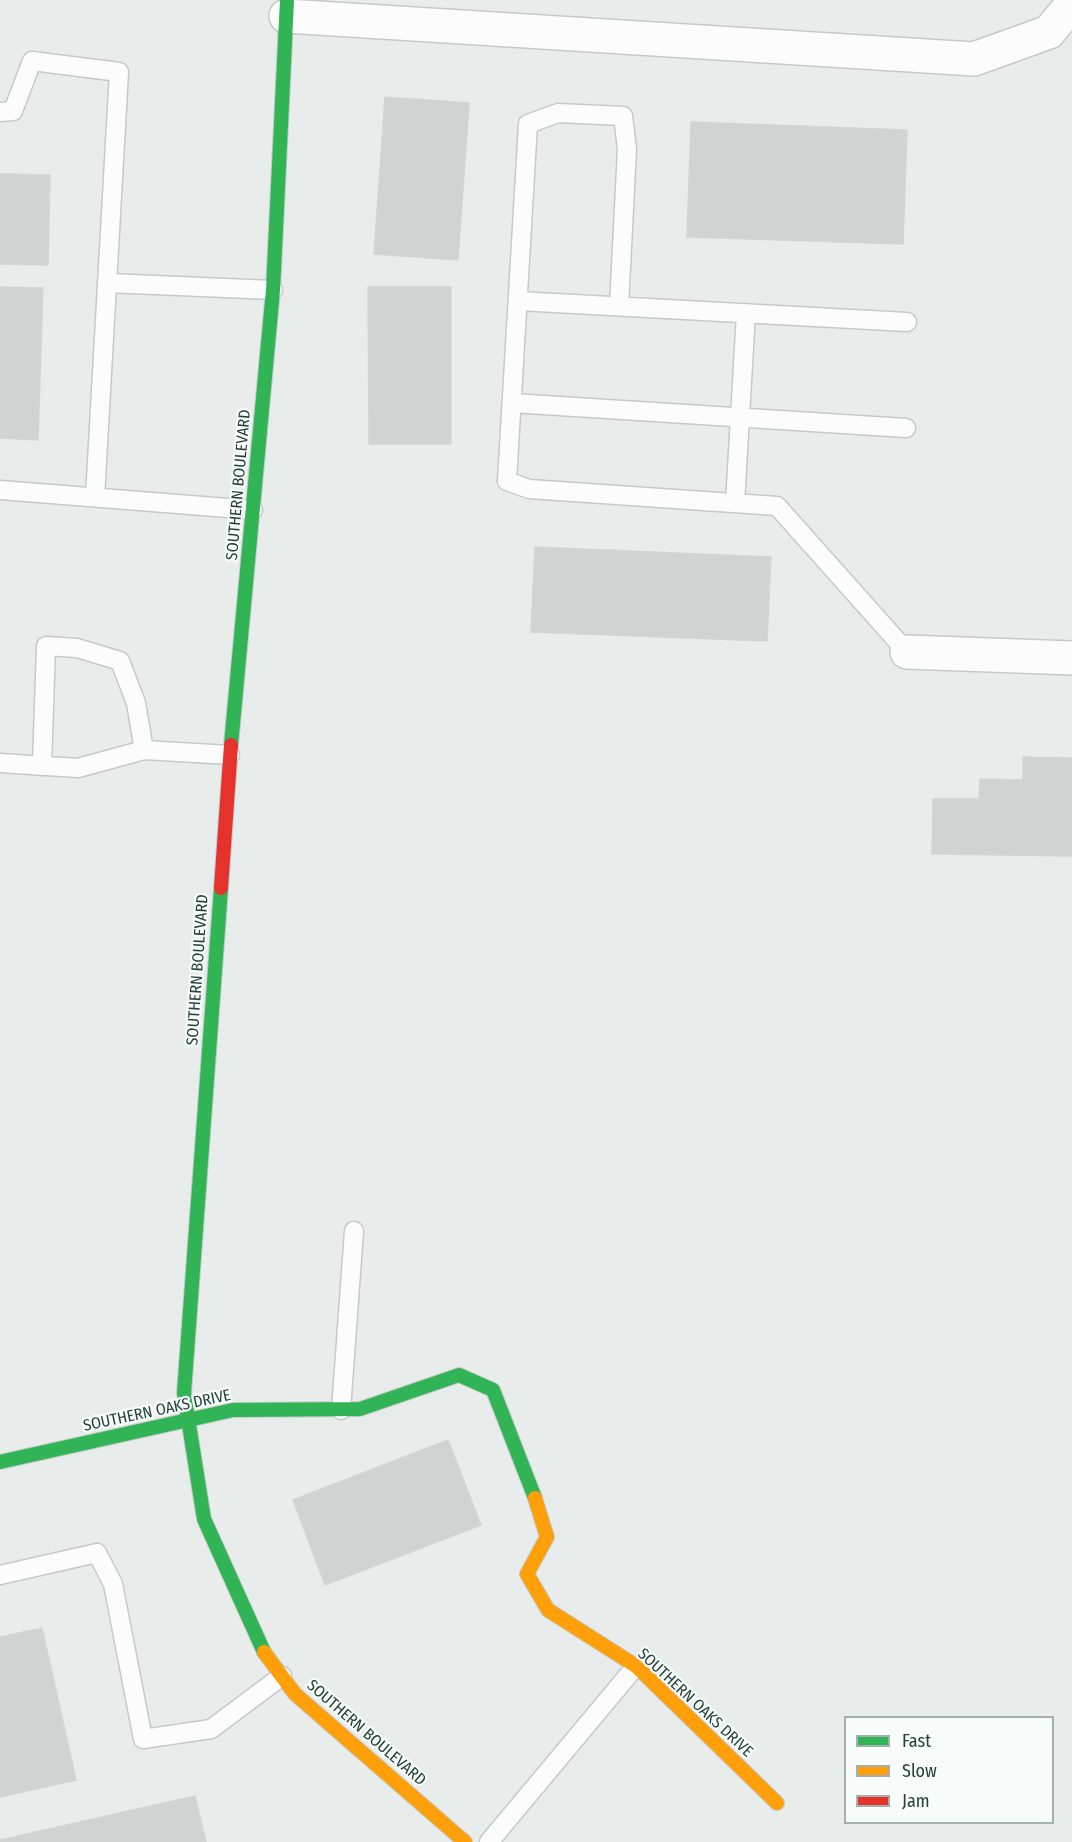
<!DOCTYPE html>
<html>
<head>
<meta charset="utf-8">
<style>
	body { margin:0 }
	#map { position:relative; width:1072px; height:1842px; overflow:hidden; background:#e8edeb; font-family:"Fira Sans Condensed",sans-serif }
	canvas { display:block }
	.legend { position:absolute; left:844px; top:1716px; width:210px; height:108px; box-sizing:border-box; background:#f7fbf9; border:2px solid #a3b1ad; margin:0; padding:8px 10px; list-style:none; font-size:18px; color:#24423a }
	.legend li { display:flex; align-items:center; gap:12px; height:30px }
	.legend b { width:30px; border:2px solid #a3b1ad }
</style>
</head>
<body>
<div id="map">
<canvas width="1072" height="1842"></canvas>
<ul class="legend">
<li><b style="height:8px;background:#30b455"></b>Fast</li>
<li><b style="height:8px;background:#ff9f0a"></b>Slow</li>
<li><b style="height:8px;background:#e5322d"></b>Jam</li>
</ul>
</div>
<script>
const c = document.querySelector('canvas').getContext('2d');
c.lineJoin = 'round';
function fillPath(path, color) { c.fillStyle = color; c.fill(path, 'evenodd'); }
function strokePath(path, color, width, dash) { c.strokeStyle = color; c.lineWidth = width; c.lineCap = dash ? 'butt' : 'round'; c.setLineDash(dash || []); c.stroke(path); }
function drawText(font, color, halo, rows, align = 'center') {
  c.font = font + ' "Fira Sans Condensed",sans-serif'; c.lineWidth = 4.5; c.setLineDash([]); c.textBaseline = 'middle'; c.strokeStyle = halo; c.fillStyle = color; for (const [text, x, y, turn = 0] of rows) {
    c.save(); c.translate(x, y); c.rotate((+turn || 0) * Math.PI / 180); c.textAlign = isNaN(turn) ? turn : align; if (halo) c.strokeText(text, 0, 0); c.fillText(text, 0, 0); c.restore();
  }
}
const building = new Path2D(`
	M385 97 469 103 458 260 374 254Z
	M691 122 907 130 903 244 687 237Z
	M0 174 50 175 48 265 0 264Z
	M0 287 43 288 38 440 0 438Z
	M368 287H451V444H369Z
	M535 547 771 557 767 641 531 632Z
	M1023 757 1072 758V856L932 854 933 799H979L980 779 1023 780Z
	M448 1440 481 1525 325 1585 293 1500Z
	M42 1628 76 1780 0 1797V1637Z
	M195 1796 206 1842H0V1840Z`);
fillPath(building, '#cfd4d2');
strokePath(building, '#d1d6d4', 1.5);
const lane = new Path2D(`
	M0 112 13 111 32 61 119 72 95 497
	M107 283 273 290
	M518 301 907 322
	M619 306 627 149 623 116 558 113 528 124 507 481 529 489 777 506 907 652
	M512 403 906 428
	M0 490 253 510
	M735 503 746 313
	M0 763 78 768 144 750 230 755
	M42 766 46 646 77 648 120 661 136 703 144 750
	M341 1410 354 1231
	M0 1575 97 1553 113 1584 143 1739 211 1729 282 1676
	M489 1842 636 1666`);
const street = new Path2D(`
	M286 16 974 59 1049 32 1072 4
	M907 652 1072 658`);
const fast = new Path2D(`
	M231 745 273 290 287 0
	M221 888 184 1393 204 1519 264 1652
	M0 1462 233 1410 360 1409 459 1375 493 1390 535 1498`);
const slow = new Path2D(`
	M535 1498 547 1537 527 1574 548 1610 636 1666 777 1803
	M264 1652 295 1694 465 1842`);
const jam = new Path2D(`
	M221 888 231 745`);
strokePath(lane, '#c5cac8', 21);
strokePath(street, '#c5cac8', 36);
strokePath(fast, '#c3cbc8', 16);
strokePath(slow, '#c3cbc8', 16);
strokePath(jam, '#c3cbc8', 16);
strokePath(lane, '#fcfcfc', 18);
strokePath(street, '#fcfcfc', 33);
strokePath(fast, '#30b455', 14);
strokePath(slow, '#ff9f0a', 14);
strokePath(jam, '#e5322d', 14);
drawText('16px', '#24423a', '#f7fbf9', [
	["SOUTHERN BOULEVARD",239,485,-85],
	["SOUTHERN BOULEVARD",198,970,-86],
	["SOUTHERN OAKS DRIVE",157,1411,-12],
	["SOUTHERN OAKS DRIVE",695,1703,43],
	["SOUTHERN BOULEVARD",366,1733,41]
]);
</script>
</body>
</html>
